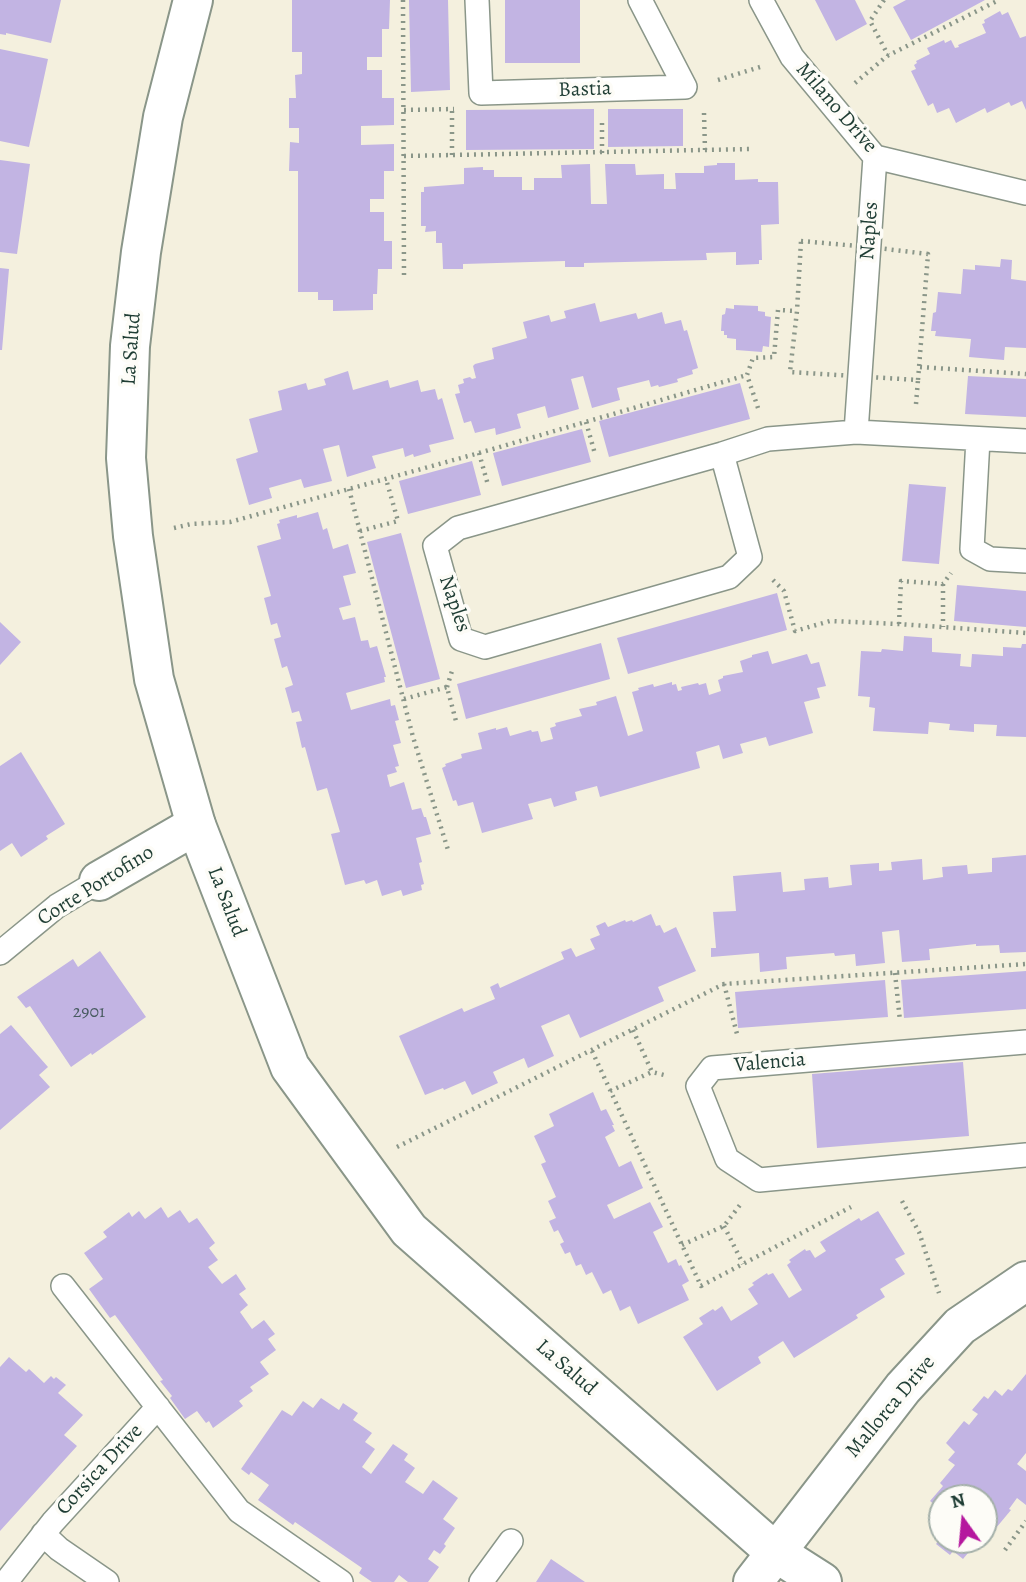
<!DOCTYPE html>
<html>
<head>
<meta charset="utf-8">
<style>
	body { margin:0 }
	#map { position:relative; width:1026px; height:1582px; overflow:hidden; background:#f4f0de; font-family:Alegreya,serif }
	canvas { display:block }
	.north { position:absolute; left:928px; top:1484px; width:70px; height:70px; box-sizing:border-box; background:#fdfcf7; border:2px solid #a4b0a9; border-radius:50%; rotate:345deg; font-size:19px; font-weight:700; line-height:28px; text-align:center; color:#1f3d34 }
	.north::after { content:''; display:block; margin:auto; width:24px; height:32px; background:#b5179e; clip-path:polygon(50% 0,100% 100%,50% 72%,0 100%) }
</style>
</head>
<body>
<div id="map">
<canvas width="1026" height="1582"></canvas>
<div class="north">N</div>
</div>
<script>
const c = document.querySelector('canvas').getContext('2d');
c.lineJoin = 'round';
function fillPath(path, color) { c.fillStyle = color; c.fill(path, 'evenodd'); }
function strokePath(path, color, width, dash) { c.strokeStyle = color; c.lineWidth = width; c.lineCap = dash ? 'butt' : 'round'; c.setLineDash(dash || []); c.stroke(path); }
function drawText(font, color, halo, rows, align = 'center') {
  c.font = font + ' Alegreya,serif'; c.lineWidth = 7; c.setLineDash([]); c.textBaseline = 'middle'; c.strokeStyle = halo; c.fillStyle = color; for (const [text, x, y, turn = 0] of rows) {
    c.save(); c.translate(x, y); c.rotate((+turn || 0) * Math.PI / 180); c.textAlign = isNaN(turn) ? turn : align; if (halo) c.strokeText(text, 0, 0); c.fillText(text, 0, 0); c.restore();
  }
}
fillPath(new Path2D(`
	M0 0H61L51 43 6 33V35L0 34Z
	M292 0H390L389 29H382V57H367V70H382V98H394V125L361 126V145L394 144V171H384V199H370V212H384V241H392V269H378L377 294H373V310L333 311V300H318V292H298V171H289L290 142 299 143V128H289V98H296L295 75 302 74V52H292Z
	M409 0H448L450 90 411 92Z
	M505 0H580V63H505Z
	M815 0H855L867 24 836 41Z
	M906 0H985L911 40 893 7Z
	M1000 11 1002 15 1008 12 1020 38 1026 36V110L1022 101 1011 106 1009 102 987 113 985 108 956 123 949 108 937 113 933 103 928 106 911 71 916 69 914 65 917 63 916 61 930 54 927 48 944 40 945 43 951 40 955 48 959 47 958 45 986 33 982 24 985 23 984 20Z
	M0 49 48 59 29 147 0 141Z
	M594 109V149L466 150V110Z
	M608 109H683V146L608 147Z
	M0 160 30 164 17 254 0 252Z
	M717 163H735V180L758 179V182H778L779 224 761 225 762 260H759V264L736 265V252L706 253 707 260 584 263V267H565V261L463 264V269H443L442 243H436V231L425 232 426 226H421V192H424V187L464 184V168L483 167V170H494V177H522V190H534V178H562L561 165 590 164 591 204H607L605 164H635L636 175 664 174V189H676L675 173H704V166L717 165Z
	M1001 259 1012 260 1011 279 1026 281V348L1005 347 1004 360 969 357 971 339 935 336 936 331H931L933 313 936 312 938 292 961 294 963 269 975 270V265L1000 267Z
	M0 268 9 269 2 350H0Z
	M595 303 600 322 636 313 638 319 662 312 665 324 681 320 684 331 687 330 698 368 692 370 693 374 677 379 678 382 659 387 658 385 651 387 649 380 617 388 620 400 592 408 583 376 571 379 579 409 548 418 545 406 517 414 521 428 496 435 495 428 475 433 471 421 464 423 455 394 460 393 458 385 464 383 463 379 470 377 472 379 476 378 473 366 475 364 494 359 492 348 527 338 523 322 549 315 551 322 566 318 564 311Z
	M734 305 758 306V311L765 312V316L771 317 769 347 763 346 762 352 736 350V339L727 338V335H724V331H721L722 315 725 314 726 308 734 309Z
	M348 371 353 390 388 380 390 388 418 380 421 392 435 389 438 400 442 398 454 439 429 445 431 452 414 457 413 454 405 457 403 448 372 456 376 468 347 477 339 445 323 449 332 481 304 488 301 479 269 488 272 498 249 505 236 459 258 452 249 419 282 410 278 391 306 383 308 390 326 385 324 379Z
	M968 376 1026 379V417L965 414Z
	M740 383 750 419 609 457 599 421Z
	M582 429 591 462 502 486 493 453Z
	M472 461 481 495 408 514 399 481Z
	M909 484 946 487 939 564 902 561Z
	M318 512 323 530 327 528 333 549 348 544 356 573 343 576 351 605 339 608 343 620 355 617 361 641 368 640 370 648 377 646 386 677H384L385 682 346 693 351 710 390 699 391 706 395 705 399 720 395 721 401 743 393 745 399 766 395 767 397 772 387 775 390 787 404 782 412 810 421 808 424 817H426L431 834 416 838 422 862 419 863 424 884 421 885 422 890 403 896 401 890 382 896 377 880 366 884 364 880 345 885 331 834 340 832 327 788 317 791 305 747 302 748 296 722 302 721 299 711 292 713 285 688 293 685 287 666 282 668 274 639 281 637 277 623 271 625 264 598 271 596 257 546 281 539 277 524 280 523 279 520 297 515V518Z
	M401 533 440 679 406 688 367 542Z
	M957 585 1026 591V627L954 621Z
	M777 593 787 630 628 674 617 638Z
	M0 622 21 642 0 665Z
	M904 636 932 638V652L961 654 960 666 971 667 972 654 1003 656V647L1021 648 1022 644H1026V737L996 736 997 725 974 724V732L949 730 950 724 929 722 928 734 873 731 875 708 869 707 870 697 858 696 861 651 881 652 882 649 903 651Z
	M601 643 610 679 466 719 457 684Z
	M768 651 772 664 807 654 811 664 819 662 826 686 817 688 820 698 804 702 813 733 769 746 766 737 740 744 743 753 723 759 719 745 696 752 700 768 600 797 597 786 575 792 577 800 554 807 551 798 528 804 533 819 482 833 473 802 458 806 456 800 453 801 442 768 446 766 445 764 462 758 461 754 482 749 478 733 496 728V730L507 727 510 736 531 730 532 732 538 731 541 742 553 739 550 728 556 726 555 723 582 716 579 709 597 705 596 702 616 696 628 736 643 731 632 692 639 690 638 688 653 684 654 687 672 682V685L676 684 678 691 682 690 681 687 698 683 699 685 706 683 709 695 721 691 718 680 723 678V676L743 672 740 661 752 657V655Z
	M21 752 65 824 46 836 48 839 21 857 12 843 0 851V766Z
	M1026 855V952L1000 953 999 945 976 946V944L929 949 930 960 902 962 899 930 882 932 885 963 856 966 855 954 835 956 834 953 786 957 787 969 760 972 759 953 711 957V948H716L713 912 736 911 733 876 781 872 783 892 805 890 804 879 828 877 829 888 852 885 850 865 879 863V871L892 870 891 862 922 859 923 880 943 877 942 867 967 865 968 874 992 872V858Z
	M651 914 656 926 660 925 664 933 676 927 696 971 658 987 664 1001 580 1038 569 1014 541 1026 554 1056 528 1068 524 1058 493 1072 498 1083 472 1095 465 1081 444 1090 443 1088 425 1095 399 1036 462 1008 464 1012 495 999 490 987 498 983 500 988 564 959 561 952 571 948 576 957 595 949 590 939 600 935 596 926 605 922 608 927 625 920 626 922 632 920 633 922Z
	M100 951 146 1017 92 1055 91 1053 71 1067 30 1006 26 1008 17 997 73 959 78 967Z
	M1026 971V1009L904 1018 901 980Z
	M885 980 888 1017 738 1028 735 992Z
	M11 1025 48 1067 39 1075 50 1087 0 1130V1034Z
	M963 1062 969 1136 817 1148 812 1074Z
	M593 1092 601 1111 606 1109 614 1125H612L615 1131 605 1137 619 1167 631 1161 643 1188 607 1205 614 1219 650 1202 663 1227 653 1232 668 1263 676 1259 679 1266 681 1265 689 1281 682 1285 689 1300 638 1324 630 1306 620 1311 611 1290 603 1294 592 1272 586 1275 581 1264 576 1266 570 1252 565 1254 560 1244 564 1242 558 1230 554 1232 549 1221 556 1218 548 1201 556 1197 541 1164 546 1162 534 1136 554 1126 549 1114Z
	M161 1207 168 1218 180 1210 189 1223 197 1218 215 1243 209 1248 218 1260 208 1267 222 1284 236 1274 246 1289 239 1294 248 1305 240 1312 252 1329 264 1320 275 1334 268 1339 276 1350 260 1362 269 1374 250 1387 253 1391 239 1401 243 1406 213 1428 209 1421 206 1423 197 1411 185 1419 170 1398 172 1396 160 1381 163 1380 115 1315 110 1318 89 1289 103 1279 84 1253 107 1237 103 1232 129 1212 132 1217 139 1211 145 1219Z
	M878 1211 905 1254 895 1259 905 1274 880 1289 885 1297 856 1315 858 1318 794 1358 783 1341 758 1357 761 1363 717 1391 683 1337 703 1324 699 1318 713 1309 715 1311 722 1306 731 1321 758 1304 748 1289 754 1285 752 1283 767 1273 768 1275 773 1273 789 1298 802 1290 787 1265 791 1262 789 1260 805 1249 806 1251 810 1250 815 1258 826 1251 820 1242 859 1218 861 1221Z
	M9 1357 26 1372 29 1369 44 1383 51 1376 54 1379 56 1377 66 1385 58 1393 83 1415 64 1435 77 1446 0 1531V1367Z
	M1026 1374V1453L1017 1464 1026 1471V1505L1017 1498 1009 1509 1011 1510 996 1528 992 1524 984 1534V1498H942V1540H979L963 1559 953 1551 950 1555 936 1544 939 1540 931 1533 940 1522 932 1515 939 1508 930 1501 943 1486 940 1483 955 1465 948 1460 955 1452 946 1443 964 1421 969 1425 978 1414 972 1410 984 1396 988 1399 995 1390 1002 1396 1008 1389 1012 1391Z
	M321 1398 339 1410 343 1403 358 1413 353 1420 372 1433 365 1442 375 1449 362 1467 371 1474 393 1444 408 1454 404 1460 415 1468 405 1482 423 1494 433 1480 458 1498 443 1519 455 1528 444 1544 446 1546 440 1554 434 1550 428 1559 439 1567 428 1582H408L399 1575 394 1582H372L359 1573 362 1568 295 1522 293 1525 258 1500 269 1485 251 1472 249 1475 241 1469 282 1410 292 1416 303 1401 313 1408Z
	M551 1559 585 1582H536Z`), '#c2b4e3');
const lane = new Path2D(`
	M477 0 481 93 685 87 640 0
	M761 0 792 57 875 157 1026 193
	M856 432 875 157
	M978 439 972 549 990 559 1026 561
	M722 454 750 557 729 577 485 647 461 639 435 546 458 528 722 454 768 439 856 432 1026 441
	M0 953 57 906 99 881
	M1026 1042 712 1068 698 1086 727 1159 759 1180 1026 1155
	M63 1286 239 1511 341 1582
	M43 1534 59 1549 107 1582
	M6 1582 53 1522 158 1407
	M481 1582 511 1541`);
const street = new Path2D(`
	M99 881 196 825
	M753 1582 903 1388 960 1326 1026 1281`);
const secondary = new Path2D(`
	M193 0 163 117 141 252 130 346 126 458 133 536 154 679 196 825 290 1067 409 1230 775 1552 822 1582`);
strokePath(lane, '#8a9689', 26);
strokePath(street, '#8a9689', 42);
strokePath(secondary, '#8a9689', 42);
strokePath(new Path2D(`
	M403 0 404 276
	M884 0 870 21 888 55
	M718 80 760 67
	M855 83 887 56 999 0
	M404 110 454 109
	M704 113 705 150
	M602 153V122
	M452 155V111
	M404 156 752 149
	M801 241 869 247 928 254 918 380 790 372 797 311Z
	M920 367 1026 374
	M916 404 918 380
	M758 408 747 375 753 358 774 357 778 310 797 311
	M586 422 595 454
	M479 453 488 485
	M349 489 413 737 448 850
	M174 528 191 524 230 522 479 453 747 375
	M360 531 398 521 386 479
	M773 580 784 591 795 631 830 621 899 624 1026 633
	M943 584V627
	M899 624 901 581 943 584 951 573
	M447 687 452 671
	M404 699 447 687 457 725
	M895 973 900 1021
	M724 984 737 1034
	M633 1030 652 1072 668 1076
	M592 1051 701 1286 851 1207
	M610 1091 652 1072
	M397 1147 724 984 1026 964
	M902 1201 919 1232 939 1293
	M724 1226 743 1264
	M682 1245 724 1226 740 1205
	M1005 1550 1026 1521`), '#8a9689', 4.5, [2, 5]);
strokePath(lane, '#fff', 23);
strokePath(street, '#fff', 38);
strokePath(secondary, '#fff', 38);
drawText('18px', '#485b60', null, [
	["2901",89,1013]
]);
drawText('21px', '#1f3d34', '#fdfcf7', [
	["Bastia",585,90,-2],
	["Milano Drive",836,108,49],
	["Naples",870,231,-86],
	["La Salud",132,349,-86],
	["Naples",454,604,71],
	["Corte Portofino",96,886,-32],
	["La Salud",226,902,69],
	["Valencia",770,1063,-5],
	["La Salud",566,1368,41],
	["Mallorca Drive",891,1407,-50],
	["Corsica Drive",100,1470,-47]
]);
</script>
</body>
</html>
